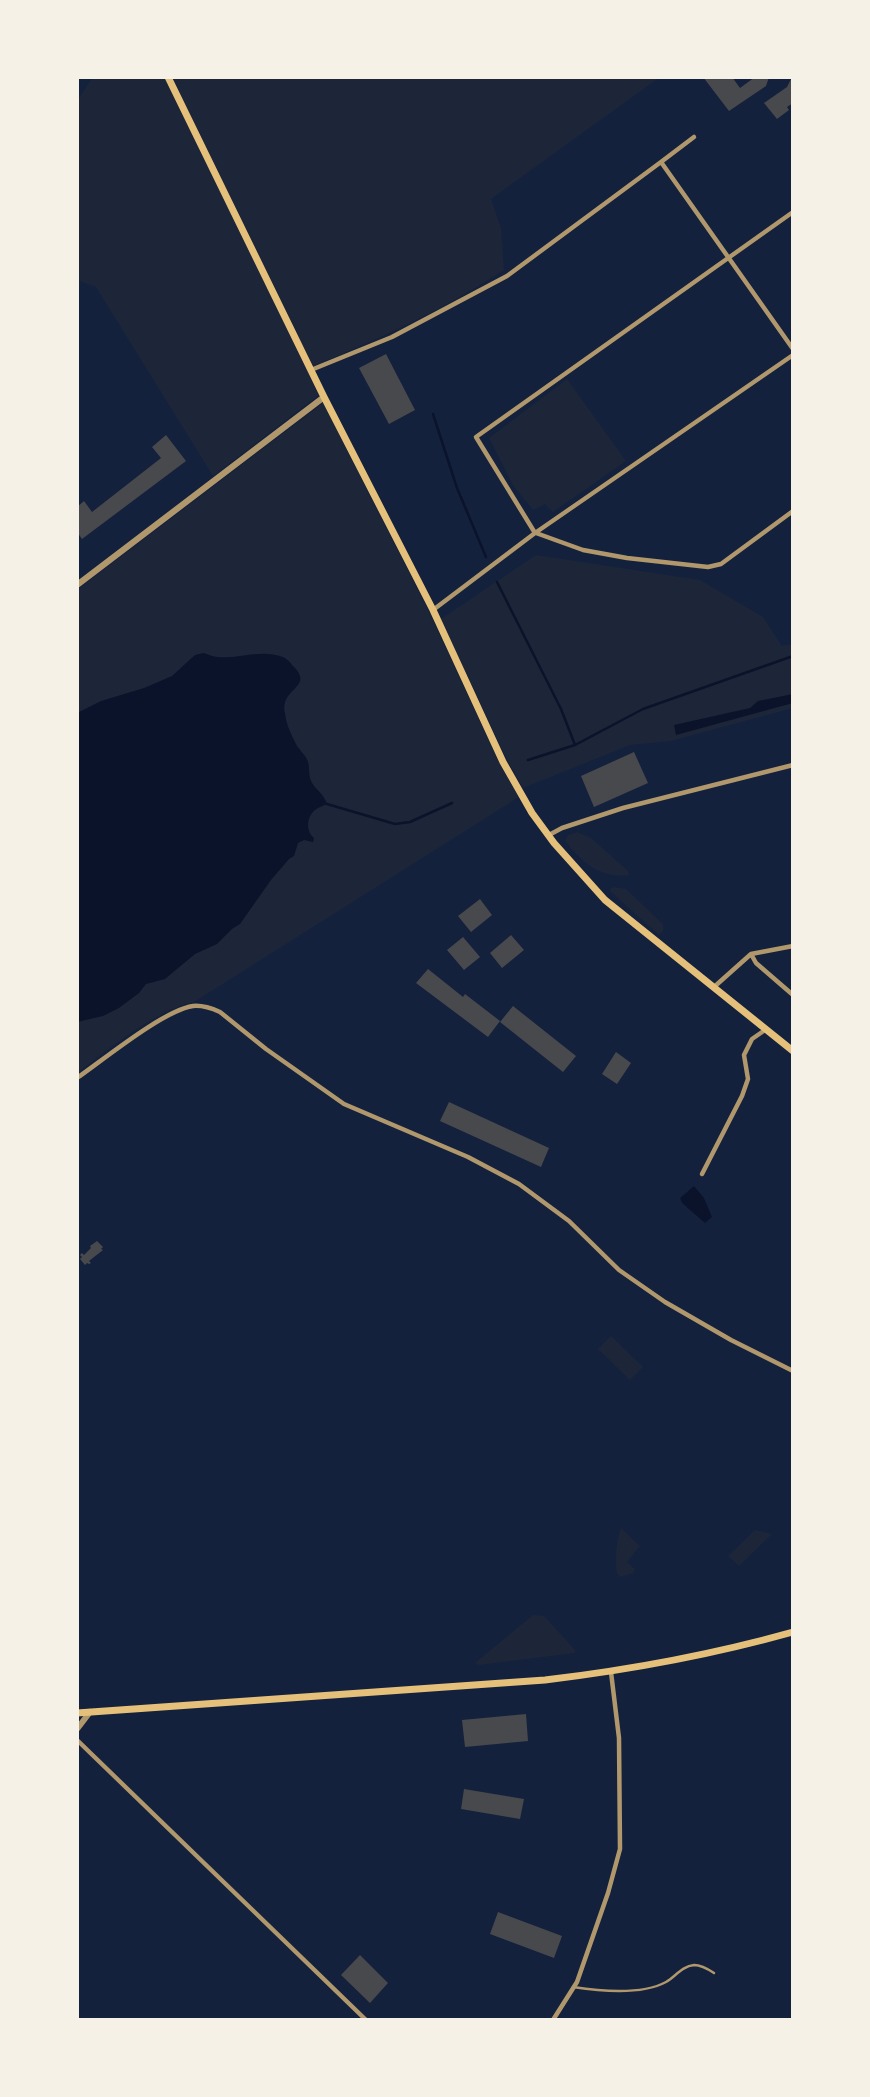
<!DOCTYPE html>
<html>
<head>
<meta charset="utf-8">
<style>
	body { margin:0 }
	#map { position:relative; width:870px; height:2097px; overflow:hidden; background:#14213d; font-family:"Golos Text",sans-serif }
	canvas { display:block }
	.frame { position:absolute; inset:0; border:79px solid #f6f1e7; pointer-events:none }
</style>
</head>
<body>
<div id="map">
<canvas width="870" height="2097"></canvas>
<div class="frame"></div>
</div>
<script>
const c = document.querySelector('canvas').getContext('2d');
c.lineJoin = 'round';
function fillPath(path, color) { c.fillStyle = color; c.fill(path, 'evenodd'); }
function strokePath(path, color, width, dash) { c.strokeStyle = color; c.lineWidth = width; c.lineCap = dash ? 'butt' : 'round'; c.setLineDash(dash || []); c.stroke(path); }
fillPath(new Path2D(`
	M93 77H165L319 395 213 476 96 287 77 280V101Z
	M172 77H660L491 199 501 228 504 270C444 309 380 339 313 366Z
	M567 379 626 461 553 512 545 504 533 510 514 487 489 438Z
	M323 403 429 612 500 764 519 797 194 1002C157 1009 108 1050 77 1073V590Z
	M536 555 700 580 763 617 782 646 793 644V708L671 741 630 745 523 788 507 760 441 619Z
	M577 832 591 838 628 871 629 875C600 879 582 862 565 841L568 835Z
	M614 887 626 889 663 924V931L659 935 610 891 611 888Z
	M611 1336 643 1367 630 1380 598 1349Z
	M621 1528 640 1546 627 1562 635 1569 633 1573 621 1577 617 1574C615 1559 616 1542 621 1528Z
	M755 1530 772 1534 739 1566 728 1556Z
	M533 1615 544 1616 575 1650V1653L479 1665 475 1663Z`), '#1d2539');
fillPath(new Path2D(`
	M203 653C208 654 213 657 218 657 241 659 260 649 283 657 288 659 291 664 295 668 313 688 280 688 285 713 286 724 291 734 296 744 299 750 306 755 308 762 310 768 308 776 312 783 317 791 324 794 327 804 323 806 319 807 315 810 306 817 306 832 314 838L313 842 304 840 298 843 294 856 289 859 271 880 240 924 232 929 217 944 195 954 165 979 146 984 139 993 119 1008 103 1016 77 1022V713L101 701 144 688 172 676 195 655Z
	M793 694V703L676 735 674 725 750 708 758 701Z
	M694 1186 704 1198 712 1217 705 1223 682 1203 680 1198Z`), '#0b132b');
strokePath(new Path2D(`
	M433 414 457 488 486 557
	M497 582 561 709 575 745
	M528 760 575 745 643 709 793 656
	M327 804 395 824 410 822 452 803`), '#0b132b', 2.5);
fillPath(new Path2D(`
	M703 77H732L740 88 755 77H769L766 86 729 111Z
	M792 77 793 103 787 107 789 110 777 119 764 103 787 87Z
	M386 354 415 410 389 424 359 368Z
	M166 435 186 461 82 539 77 532V507L84 501 92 512 161 458 152 447Z
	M634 752 648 783 594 807 581 776Z
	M480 899 492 915 471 932 458 916Z
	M511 935 524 950 502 968 490 953Z
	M463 937 480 957 464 970 447 950Z
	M428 969 463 997 465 994 500 1021 488 1037 416 983Z
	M513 1006 576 1056 563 1072 500 1022Z
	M616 1052 631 1063 617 1084 602 1074Z
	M449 1102 549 1148 541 1167 440 1121Z
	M97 1241 103 1247 101 1249 103 1250 89 1261 91 1263 89 1264 87 1263 85 1265 80 1259 82 1257 80 1255 82 1253 84 1255 91 1248 90 1246Z
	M526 1714 528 1741 465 1747 462 1720Z
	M464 1789 524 1799 520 1819 461 1809Z
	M498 1912 562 1936 554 1958 490 1934Z
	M360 1955 388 1983 370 2003 341 1975Z`), '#48494c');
strokePath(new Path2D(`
	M573 1987C599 1991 642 1995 666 1982 675 1977 682 1966 694 1965 701 1965 708 1969 714 1973`), '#b1986c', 2.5);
strokePath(new Path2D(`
	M694 137 661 162 793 349
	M311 370 392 337 507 276 661 162
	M535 533 476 437 793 212
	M536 533 583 550 627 558 708 567 721 564 793 511
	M433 610 535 533 793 355
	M549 835 562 828 623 808 793 765
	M751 954 756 963 793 995
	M714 987 751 954 793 946
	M77 1078C103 1060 164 1010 193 1006 203 1005 211 1008 220 1012L266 1049 344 1104 468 1157 519 1184 569 1221 619 1270 665 1302 731 1340 793 1371
	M702 1174 742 1096 748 1079 744 1055 752 1039 765 1030
	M77 1740 366 2020
	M553 2020 577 1982 608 1893 620 1849 619 1738 611 1672`), '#b1986c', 4.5);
strokePath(new Path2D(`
	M77 585 324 397
	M77 1729 90 1712`), '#b1986c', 6);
strokePath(new Path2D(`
	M168 77 324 397 433 610 503 762 532 813 554 843 605 900 793 1051
	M77 1713 545 1680C629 1670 711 1655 793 1632`), '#e5c07b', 7);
</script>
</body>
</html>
